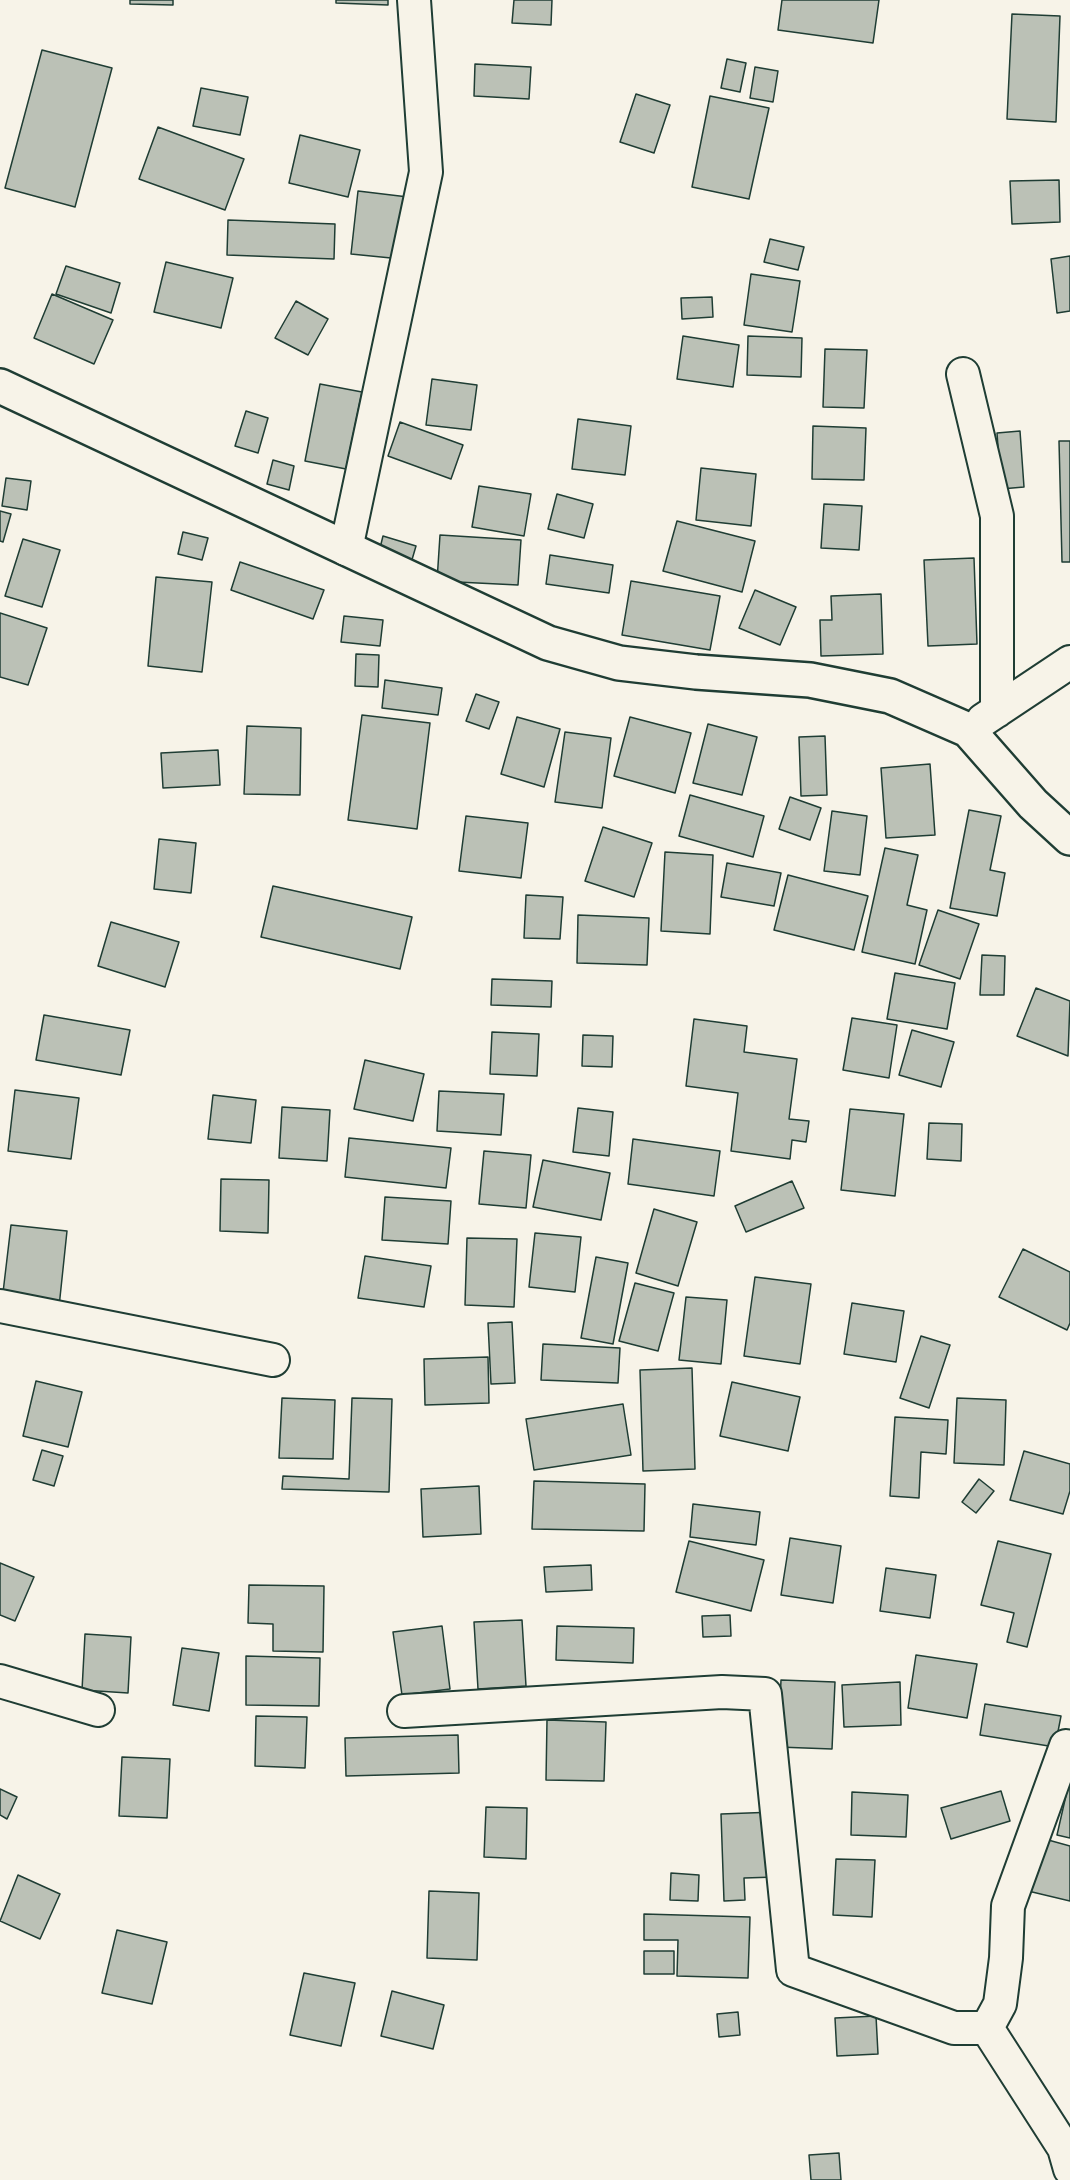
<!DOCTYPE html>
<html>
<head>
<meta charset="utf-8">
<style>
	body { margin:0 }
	canvas { display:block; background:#f7f3e8 }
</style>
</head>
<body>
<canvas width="1070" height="2180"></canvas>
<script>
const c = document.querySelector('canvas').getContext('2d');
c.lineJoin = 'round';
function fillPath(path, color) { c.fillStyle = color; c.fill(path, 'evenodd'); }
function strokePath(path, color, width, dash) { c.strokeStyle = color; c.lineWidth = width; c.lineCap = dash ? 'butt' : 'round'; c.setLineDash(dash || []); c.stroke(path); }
const building = new Path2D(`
	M130 0H173V5L130 4Z
	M336 0H388V5L336 3Z
	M514 0H552L551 25 512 23Z
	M782 0H879L873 43 778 30Z
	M1012 14 1060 16 1056 122 1007 119Z
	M42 50 112 68 75 207 5 188Z
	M727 59 746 63 740 92 721 88Z
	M475 64 531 67 529 99 474 96Z
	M755 67 778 71 773 102 750 98Z
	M201 88 248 97 240 135 193 126Z
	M636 94 670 105 654 153 620 142Z
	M710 96 769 108 749 199 692 187Z
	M158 127 244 159 225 210 139 179Z
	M300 135 360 150 348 197 289 183Z
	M1059 180 1060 222 1012 224 1010 181Z
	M358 191 408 197 401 259 351 254Z
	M228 220 335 224 334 259 227 255Z
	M770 239 804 247 798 270 764 262Z
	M1070 256V311L1057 313 1051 259Z
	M166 262 233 278 221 328 154 312Z
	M66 266 120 283 111 313 56 294Z
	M751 274 800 281 792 332 744 325Z
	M52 294 113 320 94 364 34 338Z
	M712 297 713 317 682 319 681 298Z
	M296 301 328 319 308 355 275 338Z
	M683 336 739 345 733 387 677 379Z
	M748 336 802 338 801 377 747 375Z
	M825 349 867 350 864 408 823 407Z
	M432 379 477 385 471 430 426 425Z
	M320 384 362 392 346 469 305 461Z
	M246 411 268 418 258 453 235 446Z
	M578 419 631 426 625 475 572 469Z
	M400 422 463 445 451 479 388 456Z
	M813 426 866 428 864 480 812 479Z
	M1020 431 1024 487 1001 489 997 433Z
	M1059 441H1070V562H1062Z
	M273 460 294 466 289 490 267 484Z
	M701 468 756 474 751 526 696 520Z
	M6 478 31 481 27 510 2 506Z
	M479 486 531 494 524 536 472 527Z
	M557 494 593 504 584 538 548 529Z
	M824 504 862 506 859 550 821 548Z
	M0 511 11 514 3 542 0 541Z
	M677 521 755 541 742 592 663 571Z
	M183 532 208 538 202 560 178 554Z
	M440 535 521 540 518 585 437 581Z
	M383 536 416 546 409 570 377 560Z
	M23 539 60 550 42 607 5 596Z
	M550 555 613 565 609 593 546 584Z
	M974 558 977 644 928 646 924 560Z
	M240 562 324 590 313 619 231 590Z
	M156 577 212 582 202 672 148 666Z
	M631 581 720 596 710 650 622 635Z
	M755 590 796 607 780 645 739 628Z
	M881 594 883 654 821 656 820 620H832L831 596Z
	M0 613 47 628 28 685 0 677Z
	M344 616 383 620 380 646 341 642Z
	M356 654 379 655 378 687 355 686Z
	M385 680 442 688 438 715 382 708Z
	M476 694 499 702 489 729 466 721Z
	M362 715 430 723 417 829 348 820Z
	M517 717 560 729 544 787 501 774Z
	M630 717 691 733 675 793 614 776Z
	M708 724 757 737 742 795 693 783Z
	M247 726 301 728 300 795 244 794Z
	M565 732 611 738 602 808 555 802Z
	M825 736 827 795 801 796 799 737Z
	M218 750 220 785 163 788 161 753Z
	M930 764 935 835 886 838 881 768Z
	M690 795 764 816 753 857 679 836Z
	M790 797 821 808 810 840 779 829Z
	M969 810 1001 816 990 870 1005 873 997 916 950 908Z
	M832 811 867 816 860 875 824 871Z
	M466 816 528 823 521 878 459 871Z
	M603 827 652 843 634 897 585 881Z
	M159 839 196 843 191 893 154 889Z
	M885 848 918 855 907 905 927 910 915 964 862 952Z
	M665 852 713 855 710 934 661 931Z
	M727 863 781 873 774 906 721 897Z
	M788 875 868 896 854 950 774 930Z
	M273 886 412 917 400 969 261 937Z
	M526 895 563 897 560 939 524 938Z
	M938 910 979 924 960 979 919 965Z
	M578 915 649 918 647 965 577 963Z
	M111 922 179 942 165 987 98 966Z
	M982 955 1005 956 1004 995H980Z
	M895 973 955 983 947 1029 887 1019Z
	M492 979 552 981 551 1007 491 1005Z
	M1036 988 1070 1001 1068 1056 1017 1036Z
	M44 1015 130 1030 121 1075 36 1060Z
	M852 1018 897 1025 889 1078 843 1070Z
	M694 1019 747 1026 744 1052 797 1059 789 1119 809 1121 806 1142 792 1140 790 1159 731 1151 738 1093 686 1086Z
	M912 1030 954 1042 941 1087 899 1075Z
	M492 1032 539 1034 537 1076 490 1074Z
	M583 1035 613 1036 612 1067 582 1066Z
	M365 1060 424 1074 413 1121 354 1109Z
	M15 1090 79 1098 71 1159 8 1151Z
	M439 1091 504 1094 501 1135 437 1131Z
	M213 1095 256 1100 251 1143 208 1139Z
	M282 1107 330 1110 327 1161 279 1158Z
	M578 1108 613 1112 609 1156 573 1152Z
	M850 1109 904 1114 895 1196 841 1190Z
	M929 1123 962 1124 961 1161 927 1159Z
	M349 1138 451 1148 446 1188 345 1177Z
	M633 1139 720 1151 714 1196 628 1184Z
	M484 1151 531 1155 526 1208 479 1204Z
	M543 1160 610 1173 601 1220 533 1207Z
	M221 1179 269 1180 268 1233 220 1231Z
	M792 1181 804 1208 746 1232 735 1206Z
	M385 1197 451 1201 448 1244 382 1240Z
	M654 1209 697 1222 678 1286 636 1273Z
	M11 1225 67 1231 59 1307 2 1301Z
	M535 1233 581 1237 575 1292 529 1287Z
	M467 1238 517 1239 514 1307 465 1305Z
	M1023 1249 1070 1272V1323L1067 1330 999 1297Z
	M365 1256 431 1266 424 1307 358 1298Z
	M596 1257 628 1263 613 1344 581 1338Z
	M755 1277 811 1284 800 1364 744 1356Z
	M635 1283 674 1293 658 1351 619 1341Z
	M686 1297 727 1300 721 1364 679 1360Z
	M852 1303 904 1311 896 1362 844 1354Z
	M512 1322 515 1383 491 1384 488 1323Z
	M921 1336 950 1345 929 1408 900 1398Z
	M543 1344 620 1348 618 1383 541 1380Z
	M488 1357 489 1403 425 1405 424 1359Z
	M692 1368 695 1469 643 1471 640 1370Z
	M36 1381 82 1392 68 1447 23 1436Z
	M732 1382 800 1397 788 1451 720 1436Z
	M282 1398 335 1400 333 1459 279 1458Z
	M352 1398 392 1399 389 1492 282 1489 283 1476 349 1479Z
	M957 1398 1006 1400 1004 1465 954 1463Z
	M623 1404 631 1455 534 1470 526 1419Z
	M895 1417 948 1420 946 1454 921 1452 919 1498 890 1496Z
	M42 1450 63 1456 54 1486 33 1480Z
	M1024 1451 1070 1464V1491L1063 1514 1010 1500Z
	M979 1479 994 1491 976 1513 962 1502Z
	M534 1481 645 1484 644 1531 532 1529Z
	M479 1486 481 1534 423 1537 421 1489Z
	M693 1504 760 1512 756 1545 690 1537Z
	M790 1538 841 1546 833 1603 781 1595Z
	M689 1541 764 1560 751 1611 676 1592Z
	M998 1541 1051 1554 1027 1647 1007 1642 1014 1613 981 1605Z
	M0 1563 34 1577 15 1621 0 1615Z
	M591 1565 592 1590 546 1592 544 1567Z
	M886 1568 936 1575 930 1618 880 1611Z
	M249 1585 324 1586 323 1652 273 1651V1624L248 1623Z
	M730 1615 731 1636 703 1637 702 1616Z
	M522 1620 526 1686 478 1689 474 1622Z
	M442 1626 450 1689 402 1695 393 1632Z
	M557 1626 634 1628 633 1663 556 1660Z
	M85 1634 131 1637 128 1693 82 1690Z
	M182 1648 219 1653 209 1711 173 1705Z
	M916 1655 977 1664 967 1718 908 1708Z
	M246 1656 320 1658 319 1706 246 1705Z
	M781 1680 835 1682 832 1749 778 1747Z
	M900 1682 901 1725 844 1727 842 1685Z
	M985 1704 1061 1716 1055 1747 980 1735Z
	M256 1716 307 1717 305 1768 255 1766Z
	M547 1720 606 1722 604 1781 546 1780Z
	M458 1735 459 1773 346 1776 345 1738Z
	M122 1757 170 1759 167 1818 119 1816Z
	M1070 1778V1838L1057 1835Z
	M0 1789 17 1797 7 1819 0 1815Z
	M1001 1791 1010 1821 951 1839 941 1808Z
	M852 1792 908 1795 906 1837 851 1835Z
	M486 1807 527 1808 526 1859 484 1857Z
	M775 1812 776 1877 744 1878 745 1900 724 1901 721 1814Z
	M1041 1838 1070 1846V1901L1028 1891Z
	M836 1859 875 1860 872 1917 833 1915Z
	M671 1873 699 1875 698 1901 670 1900Z
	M18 1875 60 1894 40 1939 0 1921Z
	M429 1891 479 1893 477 1960 427 1958Z
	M644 1914 750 1917 748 1978 677 1976 678 1940H644Z
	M117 1930 167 1942 152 2004 102 1993Z
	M644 1951H674V1974H644Z
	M304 1973 355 1983 341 2046 290 2035Z
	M392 1991 444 2005 433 2049 381 2036Z
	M738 2012 740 2035 719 2037 717 2014Z
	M876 2016 878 2054 837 2056 835 2018Z
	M839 2153 841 2180H811L809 2155Z`);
fillPath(building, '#bbc1b6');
strokePath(building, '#1f3d34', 1.5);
const street = new Path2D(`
	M963 374 997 516V711
	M346 549 426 172 414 0
	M983 720 1070 662
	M0 1306 273 1360
	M0 1681 98 1710
	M404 1711 722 1692 765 1694 793 1970 954 2028H987
	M987 2028 1000 2004 1006 1958 1008 1906 1066 1746
	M987 2028 1064 2148 1070 2169`);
const secondary = new Path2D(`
	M0 386 548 643 619 663 696 672 810 680 890 696 968 730 1033 804 1070 838`);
strokePath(street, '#1f3d34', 36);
strokePath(secondary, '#1f3d34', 38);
strokePath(street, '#f7f3e8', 32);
strokePath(secondary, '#f7f3e8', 33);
</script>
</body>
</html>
